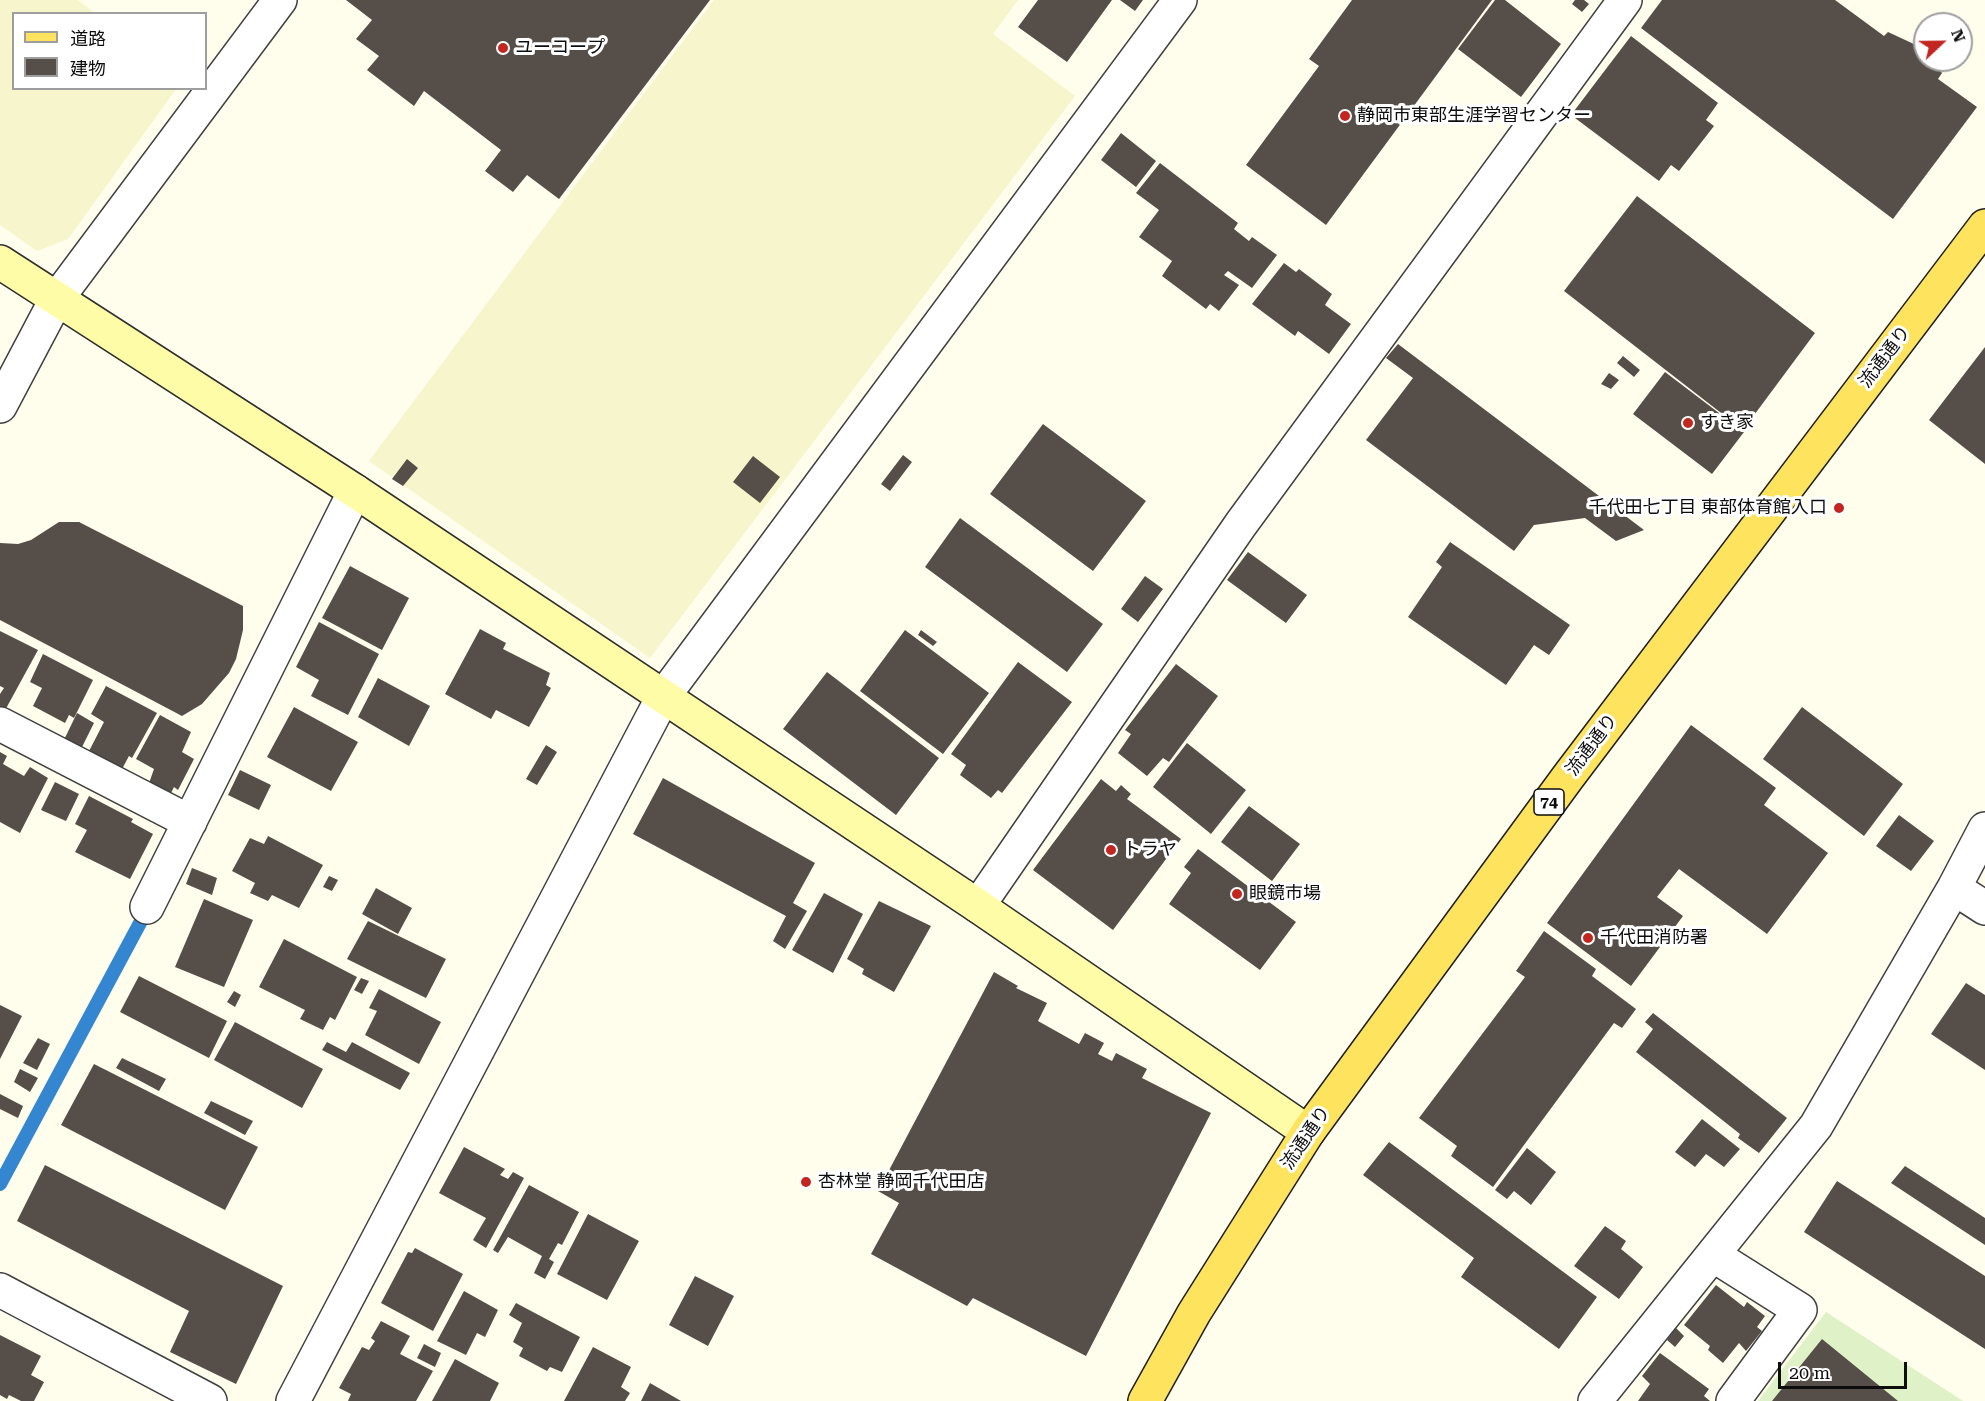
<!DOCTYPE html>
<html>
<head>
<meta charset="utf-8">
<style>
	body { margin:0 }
	#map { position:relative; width:1985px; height:1401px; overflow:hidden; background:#fffdec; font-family:"Roboto Serif","Noto Sans JP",serif }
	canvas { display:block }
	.legend { position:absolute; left:12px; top:12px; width:195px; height:78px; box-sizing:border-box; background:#fff; border:2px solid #9e9e9e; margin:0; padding:8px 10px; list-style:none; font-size:18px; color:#0d0d0d }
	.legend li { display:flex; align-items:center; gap:12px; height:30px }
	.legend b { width:30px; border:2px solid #9e9e9e }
	.north { position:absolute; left:1913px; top:12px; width:60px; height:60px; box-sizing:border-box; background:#fff; border:2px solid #9e9e9e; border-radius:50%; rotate:68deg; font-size:16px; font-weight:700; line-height:24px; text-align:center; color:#0d0d0d }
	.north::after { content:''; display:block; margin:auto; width:21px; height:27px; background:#c12620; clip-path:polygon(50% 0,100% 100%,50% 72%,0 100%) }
	.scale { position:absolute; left:1778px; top:1362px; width:129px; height:27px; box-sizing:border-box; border:3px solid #0d0d0d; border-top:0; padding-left:8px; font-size:18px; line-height:21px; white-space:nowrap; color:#0d0d0d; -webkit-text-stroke:4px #fff; paint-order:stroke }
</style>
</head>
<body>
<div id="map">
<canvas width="1985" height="1401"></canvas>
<ul class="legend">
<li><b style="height:8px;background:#fde35e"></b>道路</li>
<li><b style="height:16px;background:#564f49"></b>建物</li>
</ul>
<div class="north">N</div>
<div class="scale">20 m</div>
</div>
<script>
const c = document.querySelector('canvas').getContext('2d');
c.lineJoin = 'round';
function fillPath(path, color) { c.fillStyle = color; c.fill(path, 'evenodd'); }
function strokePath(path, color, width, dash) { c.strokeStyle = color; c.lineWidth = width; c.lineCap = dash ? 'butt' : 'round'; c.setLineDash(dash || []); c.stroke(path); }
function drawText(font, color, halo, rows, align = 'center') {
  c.font = font + ' "Roboto Serif","Noto Sans JP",serif'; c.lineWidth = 6; c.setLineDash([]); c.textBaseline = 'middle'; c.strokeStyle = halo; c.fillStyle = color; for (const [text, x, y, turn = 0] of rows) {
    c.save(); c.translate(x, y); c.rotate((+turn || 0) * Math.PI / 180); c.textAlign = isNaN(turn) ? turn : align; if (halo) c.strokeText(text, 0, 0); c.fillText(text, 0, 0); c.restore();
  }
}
fillPath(new Path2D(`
	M0 0H78L95 13 14 14V88L176 89 68 239 37 251 0 225Z
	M714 0H1018L993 34 1075 96 650 658 369 461Z`), '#f6f5cc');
fillPath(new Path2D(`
	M1826 1312 1963 1401H1758Z`), '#dff1c7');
strokePath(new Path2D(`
	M0 1184 140 923`), '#3486d1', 14);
fillPath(new Path2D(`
	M346 0H710L559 199 527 175 513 192 485 171 501 150 424 91 414 106 367 70 379 56 356 39 372 20Z
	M1038 0H1112L1067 62 1018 27Z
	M1120 0H1143L1135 11Z
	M1352 0H1492L1326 225 1246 165 1319 66 1309 59Z
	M1495 0H1505L1561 44 1521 97 1458 49Z
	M1575 0H1584L1589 4 1582 12 1572 4Z
	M1662 0H1835L1884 36 1888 32 1916 45 1925 52V60H1933L1942 73 1938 79 1977 107 1893 219 1641 28Z
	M1631 36 1718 103 1706 120 1714 126 1679 171 1671 165 1659 181 1571 115Z
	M1121 133 1156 161 1136 187 1101 160Z
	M1160 163 1238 223 1234 229 1249 241 1252 237 1277 255 1252 288 1228 271 1224 275 1239 285 1219 311 1210 304 1206 309 1162 276 1172 261 1139 237 1159 210 1136 193Z
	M1637 196 1815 333 1743 430 1564 291Z
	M1284 263 1296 272 1299 269 1332 294 1325 305 1351 324 1329 354 1298 331 1295 336 1252 304Z
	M1398 344 1644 530 1616 541 1585 518 1534 525 1514 551 1366 440 1413 378 1386 358Z
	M1985 347V464L1929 420Z
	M1623 356 1640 370 1634 377 1617 363Z
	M1665 372 1744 432 1712 474 1633 414Z
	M1609 373 1619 380 1611 389 1601 384Z
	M1043 424 1146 501 1093 571 990 494Z
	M903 455 912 462 890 491 881 484Z
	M753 456 780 477 760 503 733 482Z
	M407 459 418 468 403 486 392 479Z
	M960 518 1103 624 1067 672 925 567Z
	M59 522H79L243 606V630L236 659 229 673 202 704 182 716 0 620V543L18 544 31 540Z
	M1450 542 1570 625 1549 655 1534 645 1506 685 1408 617 1442 567 1436 562Z
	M1248 552 1307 595 1286 623 1227 580Z
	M350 566 409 598 382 650 322 618Z
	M1145 576 1163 589 1138 622 1121 609Z
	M319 622 379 654 348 715 311 696 319 680 296 667Z
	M480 629 506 643 503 649 550 673 546 685 551 688 529 727 496 710 491 719 445 694Z
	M905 630 989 693 943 754 860 691Z
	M921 630 937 642 933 646 918 635Z
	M0 631 38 650 3 714 0 712V694L4 688 0 686Z
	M43 654 93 680 74 718 69 715 65 723 33 706 42 688 30 682Z
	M1018 662 1072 702 1002 793 998 790 991 798 960 775 966 765 951 754Z
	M1176 664 1218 696 1169 762 1163 758 1147 776 1118 753 1131 734 1125 730Z
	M827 672 939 758 896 815 783 729Z
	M378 678 430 706 409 746 358 717Z
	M106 686 157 713 132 758 129 756 122 769 87 755 104 722 91 714Z
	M294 707 358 742 331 791 267 757Z
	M1802 707 1903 784 1864 836 1763 759Z
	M77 713 94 723 79 753 62 744Z
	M160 715 191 732 182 752 194 759 178 790 174 787 168 799 148 786 154 769 136 759Z
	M1691 725 1776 788 1764 805 1828 853 1767 934 1679 869 1657 897 1683 916 1631 986 1547 923Z
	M1187 743 1246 790 1211 834 1153 787Z
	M546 745 557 752 537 785 526 779Z
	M0 752 7 756 3 764 24 776 30 767 48 778 20 833 0 822Z
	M240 770 271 785 259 810 228 795Z
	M663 778 815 863 793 903 807 911 785 949 773 941 786 916 633 834Z
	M1101 779 1116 791 1121 785 1131 794 1127 799 1181 839 1113 930 1033 870Z
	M55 782 79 794 66 821 41 810Z
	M89 796 133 819 131 822 153 834 130 879 75 852 87 830 75 824Z
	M1249 806 1300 844 1272 881 1221 842Z
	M1899 815 1934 841 1911 871 1876 846Z
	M268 836 323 865 299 908 272 895 268 901 250 893 255 883 232 871 250 838 264 844Z
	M1198 849 1296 922 1260 970 1169 904 1191 873 1184 867Z
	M192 868 217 878 212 895 186 884Z
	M329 876 338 880 332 891 323 887Z
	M376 888 412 908 398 934 362 914Z
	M824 893 863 914 833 973 792 950Z
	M204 899 253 920 224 987 175 967Z
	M879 901 931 926 894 992 862 974 864 969 847 959Z
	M368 921 446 959 426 998 347 959Z
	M1544 931 1596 969 1592 976 1636 1009 1622 1028 1614 1023 1493 1187 1451 1156 1457 1146 1419 1118 1525 977 1516 971Z
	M284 939 357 977 335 1020 330 1017 323 1030 300 1019 305 1010 259 987Z
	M994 972 1018 986 1016 988 1047 1003 1038 1021 1079 1044 1085 1033 1104 1043 1098 1054 1112 1061 1116 1053 1147 1069 1142 1078 1211 1113 1086 1356 973 1298 967 1306 871 1254 899 1203 878 1191Z
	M139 976 227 1021 209 1058 120 1012Z
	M361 978 369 981 362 994 354 990Z
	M1966 983 1985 995V1070L1931 1034Z
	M379 989 441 1022 419 1064 365 1035 377 1011 369 1008Z
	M234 991 241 995 235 1007 227 1002Z
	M0 1005 22 1016 0 1059Z
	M1653 1013 1787 1118 1759 1153 1738 1138 1740 1134 1636 1052 1653 1029 1645 1022Z
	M235 1022 323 1069 302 1108 214 1060Z
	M38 1038 50 1044 37 1070 23 1063Z
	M327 1042 346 1052 352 1042 410 1073 400 1090 322 1050Z
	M122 1058 166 1079 159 1091 116 1068Z
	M94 1064 258 1147 225 1210 61 1125Z
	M20 1069 38 1078 30 1092 14 1082Z
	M0 1094 23 1106 18 1118 0 1109Z
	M211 1101 253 1121 245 1135 204 1113Z
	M1702 1119 1740 1149 1724 1167 1706 1154 1695 1167 1675 1152Z
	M1389 1142 1597 1297 1559 1349 1461 1277 1474 1258 1363 1175Z
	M464 1147 505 1169 500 1175 508 1179 513 1172 524 1178 486 1248 473 1240 486 1218 439 1193Z
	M1527 1148 1556 1172 1531 1205 1514 1191 1507 1199 1495 1190Z
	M45 1165 283 1286 236 1384 170 1352 189 1311 17 1221Z
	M1905 1166 1985 1218V1245L1891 1183Z
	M1837 1181 1985 1276V1349L1804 1232Z
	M529 1185 579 1212 562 1245 558 1243 549 1259 554 1262 545 1279 534 1273 542 1256 508 1237 498 1253 493 1250Z
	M588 1214 639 1241 607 1300 557 1274Z
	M1605 1226 1626 1241 1621 1249 1643 1267 1619 1299 1574 1266Z
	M415 1248 463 1274 433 1331 381 1303 408 1252 412 1253Z
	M695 1276 734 1296 708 1346 669 1325Z
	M1716 1285 1744 1307 1747 1302 1765 1316 1757 1327 1762 1331 1746 1351 1739 1343 1723 1363 1708 1350 1710 1346 1684 1325Z
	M464 1291 498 1310 485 1337 477 1333 466 1355 437 1341Z
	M516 1303 580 1337 562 1372 550 1367 547 1371 519 1356 523 1348 513 1342 522 1323 509 1315Z
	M381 1321 410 1336 400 1354 433 1371 416 1401H348L351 1394 339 1388 362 1347 369 1350 375 1341 371 1338Z
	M1676 1328 1684 1336 1675 1347 1667 1340Z
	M0 1335 41 1356 31 1375 44 1382 34 1401H21L9 1395 7 1399 0 1395Z
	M1822 1339 1898 1401H1772Z
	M424 1344 441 1353 435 1367 417 1358Z
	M593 1347 631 1367 621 1387 630 1393 625 1401H564Z
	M1660 1353 1709 1389 1704 1396 1710 1401H1638L1650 1384 1642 1376Z
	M455 1359 499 1383 490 1401H432Z
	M650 1383 681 1401H641Z`), '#564f49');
const street = new Path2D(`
	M0 406 56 300 280 0
	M0 724 190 822
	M1954 888 1985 908
	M978 906 1241 524 1625 0
	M147 907 355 491
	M1713 1255 1800 1310 1733 1401
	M0 1290 210 1401
	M293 1401 663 697 1180 0
	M1595 1401 1816 1126 1954 888 1985 829`);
const secondary = new Path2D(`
	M0 262 355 491 978 906 1308 1132`);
const primary = new Path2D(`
	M1145 1401 1194 1313 1308 1132 1568 777 1985 226`);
strokePath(street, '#404040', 36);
strokePath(secondary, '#2f2f2f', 36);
strokePath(primary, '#1e1e1e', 36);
strokePath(street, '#fff', 33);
strokePath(secondary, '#fffca7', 33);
strokePath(primary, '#fde35e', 33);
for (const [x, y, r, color] of [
	[503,48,6,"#c12620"],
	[1345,116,6,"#c12620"],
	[1688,423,6,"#c12620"],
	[1839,508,6,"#c12620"],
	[1111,850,6,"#c12620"],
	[1237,894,6,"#c12620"],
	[1588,938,6,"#c12620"],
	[806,1182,6,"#c12620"]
]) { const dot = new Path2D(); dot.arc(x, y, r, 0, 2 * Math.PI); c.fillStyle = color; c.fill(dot); strokePath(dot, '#fff', 2); }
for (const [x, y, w] of [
	[1549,802,30]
]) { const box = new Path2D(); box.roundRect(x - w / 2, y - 13, w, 26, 4.5); c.fillStyle = '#fff'; c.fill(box); strokePath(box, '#0d0d0d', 1.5); }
drawText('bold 16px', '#0d0d0d', null, [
	["74",1549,802]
]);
drawText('18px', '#0d0d0d', '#fff', [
	["ユーコープ",515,48],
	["静岡市東部生涯学習センター",1357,116],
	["すき家",1700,423],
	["千代田七丁目 東部体育館入口",1827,508,"right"],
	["トラヤ",1123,850],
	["眼鏡市場",1249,894],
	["千代田消防署",1600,938],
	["杏林堂 静岡千代田店",818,1182]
], 'left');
drawText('18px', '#0d0d0d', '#fff', [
	["流通通り",1885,357,-53],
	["流通通り",1592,745,-53],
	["流通通り",1306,1138,-56]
]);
</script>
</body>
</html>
